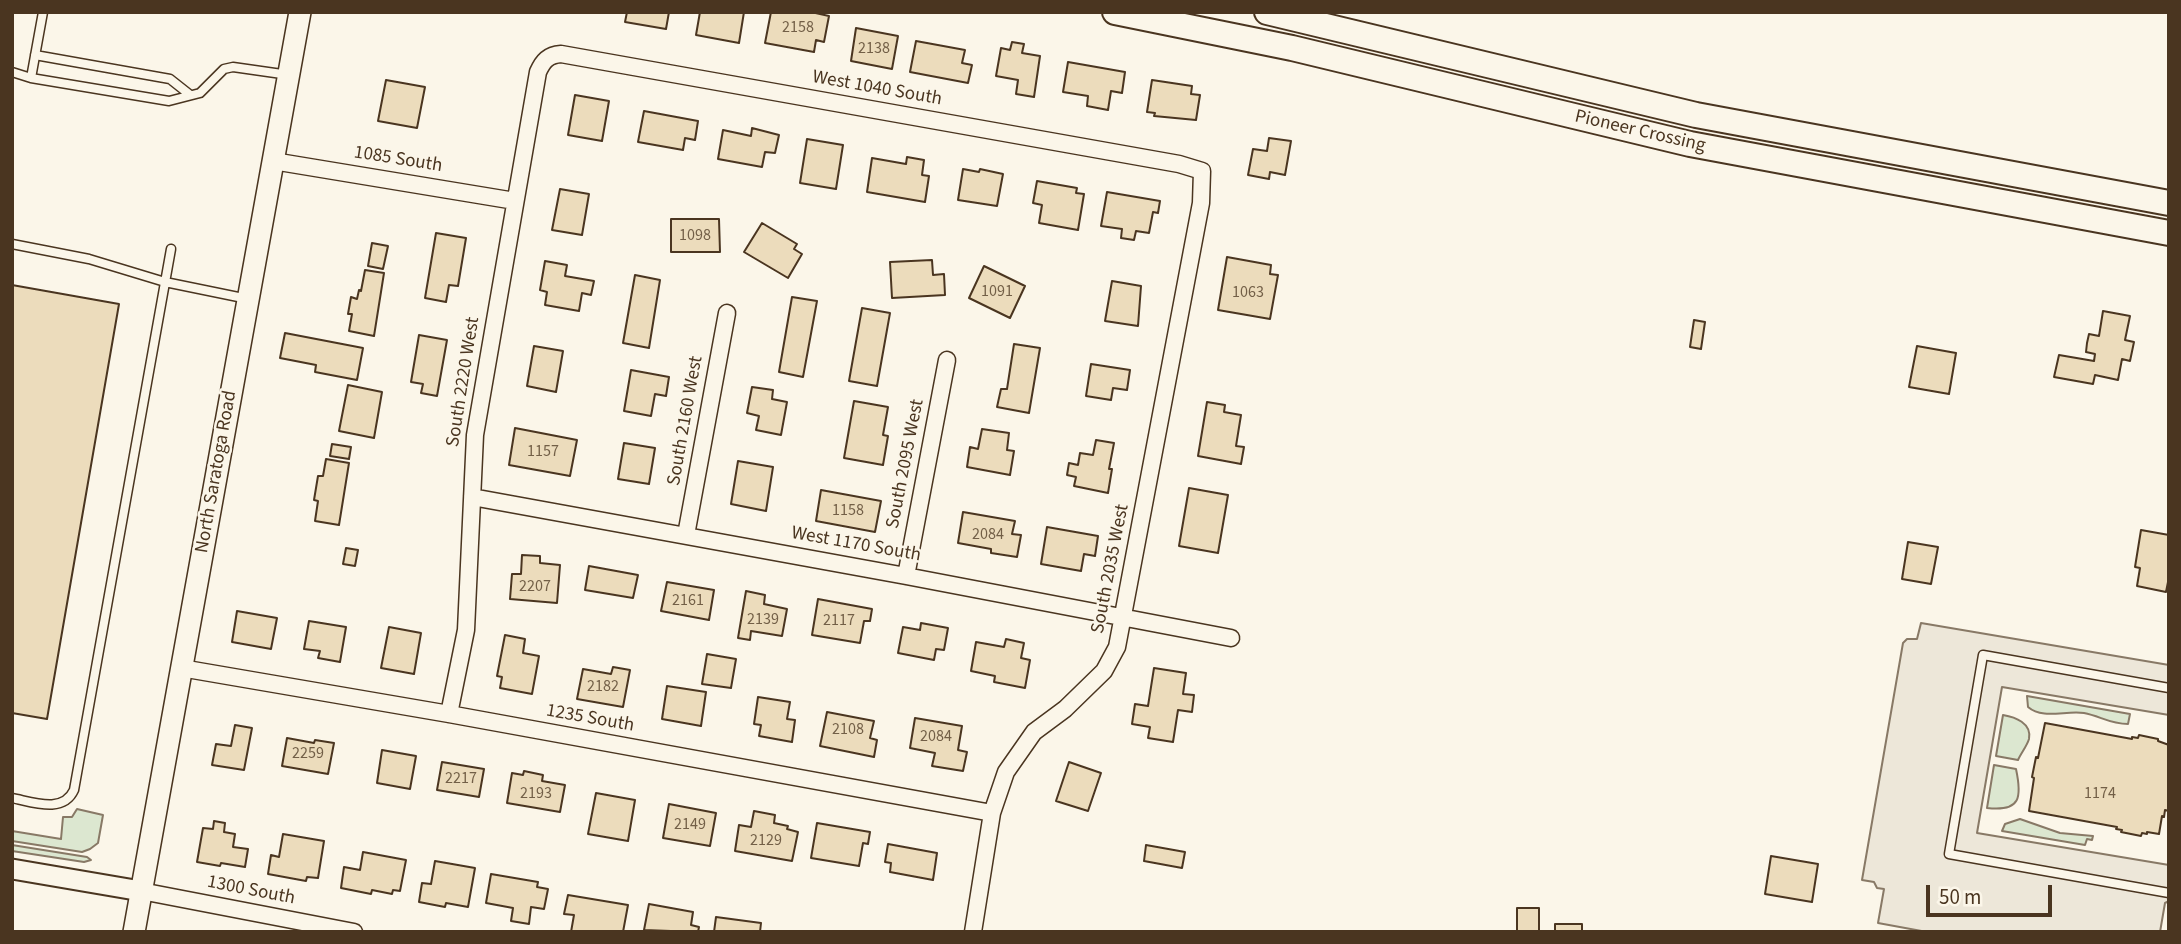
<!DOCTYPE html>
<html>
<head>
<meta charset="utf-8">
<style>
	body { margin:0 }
	#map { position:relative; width:2181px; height:944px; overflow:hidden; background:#fbf6e9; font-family:"Source Sans 3",sans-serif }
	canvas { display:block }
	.frame { position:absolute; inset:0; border:14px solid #4a3520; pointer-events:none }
	.scale { position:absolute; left:1926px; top:885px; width:126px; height:32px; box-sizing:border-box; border:4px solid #4a3520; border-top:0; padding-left:9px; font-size:21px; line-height:24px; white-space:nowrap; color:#4a3520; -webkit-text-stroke:5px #fbf6e9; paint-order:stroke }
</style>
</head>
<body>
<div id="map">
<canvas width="2181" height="944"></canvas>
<div class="frame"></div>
<div class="scale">50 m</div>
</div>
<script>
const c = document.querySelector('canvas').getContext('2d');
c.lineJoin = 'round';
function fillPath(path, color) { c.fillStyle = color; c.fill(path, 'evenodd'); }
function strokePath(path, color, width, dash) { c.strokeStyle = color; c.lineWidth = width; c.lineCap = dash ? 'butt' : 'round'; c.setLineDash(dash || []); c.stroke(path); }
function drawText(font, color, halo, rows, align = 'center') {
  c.font = font + ' "Source Sans 3",sans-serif'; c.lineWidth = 5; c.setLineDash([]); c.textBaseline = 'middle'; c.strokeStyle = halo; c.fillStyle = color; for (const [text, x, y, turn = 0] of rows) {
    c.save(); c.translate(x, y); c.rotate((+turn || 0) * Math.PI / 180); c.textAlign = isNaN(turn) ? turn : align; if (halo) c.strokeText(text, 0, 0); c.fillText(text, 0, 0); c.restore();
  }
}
const green = new Path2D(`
	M2027 696 2130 714 2128 724C2110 724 2100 716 2084 713 2066 710 2043 720 2028 707Z
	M2003 715C2015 717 2032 723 2029 739 2027 746 2021 753 2018 760L1996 756Z
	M1994 765 2016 769C2022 797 2021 812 1987 808Z
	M77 809 103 815 98 843 90 849 82 852 12 841V831L61 839 63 817H72Z
	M2020 819 2060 833 2093 836 2092 840 2087 839 2085 845 2002 831 2005 824Z
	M12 845 87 857 91 860 84 862 12 851Z`);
fillPath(green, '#dce7d0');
strokePath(green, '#887966', 2);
const parking = new Path2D(`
	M1921 623 2169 665V715L2002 687 1977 833 2169 865V901L2165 903 2160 932H1927L1878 923 1884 889 1877 888 1874 882 1862 880 1903 643 1907 639H1917Z`);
fillPath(parking, '#ede7d9');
strokePath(parking, '#887966', 2);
const building = new Path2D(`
	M627 12H669L666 29 625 22Z
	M700 12H744L739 43 696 35Z
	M771 12H811L829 16 824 42 816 40 814 52 765 43Z
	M856 28 898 36 892 69 851 61Z
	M916 41 965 50 962 63 972 65 968 83 910 72Z
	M1012 42 1024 44 1022 53 1040 56 1034 97 1016 94 1018 80 996 76 1001 48 1010 50Z
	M1068 62 1125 72 1122 93 1111 91 1108 110 1087 106 1088 96 1063 92Z
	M386 80 425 87 417 128 378 121Z
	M1152 80 1192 86 1191 94 1200 95 1196 120 1154 116 1155 113 1147 112Z
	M575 95 609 101 602 141 568 135Z
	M644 111 698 121 695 140 685 138 683 150 638 142Z
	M752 128 779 135 775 153 765 152 762 167 718 159 723 130 751 136Z
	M1269 138 1291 141 1285 175 1270 172 1269 179 1248 175 1253 149 1267 151Z
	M807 139 843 145 836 189 800 183Z
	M907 157 924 160 922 175 929 176 925 202 867 192 872 158 906 164Z
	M963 169 979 172 980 169 1003 174 997 206 958 200Z
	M1037 181 1077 188 1076 193 1084 194 1078 230 1039 223 1042 205 1033 203Z
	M560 189 589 194 582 235 552 230Z
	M1107 192 1160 201 1158 213 1153 212 1149 233 1136 231 1134 240 1121 238 1122 229 1101 226Z
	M671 219H719L720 252H671Z
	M762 223 797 244 794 249 802 254 788 278 744 252Z
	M436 233 466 238 458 286 449 285 446 302 425 298Z
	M372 243 388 246 383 269 368 266Z
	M1227 257 1271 265 1270 274 1278 275 1270 319 1218 310Z
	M932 260 933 275 944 274 945 295 892 298 890 262Z
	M545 261 567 265 565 276 594 281 591 295 582 293 579 311 545 305 547 292 540 290Z
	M984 266 1025 286 1010 318 969 298Z
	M365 270 384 273 374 336 349 331 352 314H348L351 297 357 299 359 290 361 291Z
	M635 275 660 280 649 348 623 343Z
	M1112 281 1141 286 1138 326 1105 321Z
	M12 285 119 304 47 719 12 713Z
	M792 297 817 301 803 377 779 372Z
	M862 308 890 313 877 386 849 381Z
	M2103 311 2130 316 2125 340 2134 342 2130 361 2122 359 2118 380 2095 375 2093 384 2054 377 2059 355 2094 361 2095 354 2086 352 2087 343 2089 334 2099 336Z
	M1694 320 1705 322 1701 349 1690 347Z
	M285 333 363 348 357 380 315 372 316 365 280 358Z
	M419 335 447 340 437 396 421 393 423 384 411 382Z
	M1014 344 1040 348 1029 413 997 407 1001 389H1007Z
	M534 346 563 351 556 392 527 386Z
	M1917 346 1956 353 1949 394 1909 387Z
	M1091 364 1130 370 1127 390 1113 388 1111 400 1086 396Z
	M631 370 669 377 666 396 655 394 651 416 624 411Z
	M348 385 382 392 374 438 339 431Z
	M752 387 773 390 772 399 787 402 781 435 756 430 759 416 747 413Z
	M854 401 888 407 883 435 888 436 883 465 844 458Z
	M1207 402 1225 405 1224 412 1241 415 1236 446 1244 447 1241 464 1198 456Z
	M515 428 577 440 570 476 509 465Z
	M982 429 1009 433 1007 450 1014 451 1010 475 967 467 970 447 978 449Z
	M1096 440 1114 443 1109 469H1112L1108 493 1074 486 1076 477 1067 475 1069 463 1078 465 1080 453 1093 455Z
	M624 443 655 448 649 484 618 479Z
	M332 444 351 447 349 459 330 456Z
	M326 459 349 463 339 525 315 521 318 501 314 500 318 476H323Z
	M738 461 773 467 766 511 731 504Z
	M1189 488 1228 495 1218 553 1179 546Z
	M821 490 881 501 875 532 816 521Z
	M963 512 1015 521 1012 534 1021 535 1017 557 991 553V549L958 543Z
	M1047 527 1098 536 1095 556 1084 554 1081 571 1041 564Z
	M2141 530 2169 535V577L2166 592 2137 586 2140 568 2135 567Z
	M1908 542 1938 547 1931 584 1902 579Z
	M346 548 358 550 355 566 343 564Z
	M522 555 540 556V563L560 565 557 603 510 599 512 574H521Z
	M589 566 638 575 633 598 585 590Z
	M667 582 714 590 709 620 661 611Z
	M746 591 765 595 764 604 787 609 782 636 751 631 750 640 738 638Z
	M818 599 872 609 870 621H864L860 643 812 635Z
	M237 611 277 618 271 649 232 642Z
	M309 621 346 627 340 662 318 658 320 651 304 649Z
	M921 623 948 628 944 650 936 649 934 660 898 653 903 627 920 630Z
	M389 627 421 633 414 674 381 668Z
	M505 635 525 639 523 653 539 656 532 694 500 688 502 677 497 676Z
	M1006 639 1024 643 1021 658 1030 660 1025 688 994 682 995 676 971 671 976 642 1004 647Z
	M707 654 736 659 731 688 702 684Z
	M613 667 630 670 623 707 577 699 583 669 611 674Z
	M1154 668 1186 673 1183 694 1194 695 1192 712 1178 710 1173 742 1148 738 1150 727 1132 724 1135 704 1148 706Z
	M667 686 706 692 701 726 662 719Z
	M758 697 790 702 787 719 795 720 792 742 759 736 761 725 754 724Z
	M827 712 874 721 870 738 877 740 874 757 820 746Z
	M915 718 962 726 958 750 967 752 963 771 932 766 935 753 910 748Z
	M2045 723 2132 739V737L2138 738 2139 735 2158 739V741L2169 745V811L2165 810 2164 817 2162 816 2159 834 2147 832V834L2142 833 2141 836 2121 832 2122 830 2116 829 2117 827 2029 811 2034 778 2032 777 2036 757 2038 758Z
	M235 725 252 728 244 770 212 765 216 744 231 746Z
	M287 738 314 743 315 740 334 743 328 774 282 766Z
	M382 750 416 756 410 789 377 783Z
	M442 762 484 769 479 797 437 790Z
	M1069 762 1101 773 1088 811 1056 801Z
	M524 771 543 775 542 781 565 785 560 812 507 803 512 773 523 775Z
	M596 793 635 800 628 841 588 834Z
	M669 804 716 813 710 846 663 838Z
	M754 811 775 815 774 823 788 826 787 829 798 832 792 861 735 851 739 825 751 827Z
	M214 821 225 823 224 832 235 834 233 847 248 849 245 867 221 863 220 866 197 862 203 828 213 829Z
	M817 823 870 832 868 844 863 843 859 866 811 858Z
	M283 834 324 841 318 878 307 877 306 881 268 874 271 855 279 857Z
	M888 844 937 853 933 880 890 872 891 863 885 862Z
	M1146 845 1185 852 1182 868 1144 861Z
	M363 852 406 860 400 891 393 890 392 894 372 890 371 894 341 888 344 867 360 870Z
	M1771 856 1818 864 1812 902 1765 894Z
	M435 861 475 868 468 907 446 903 445 907 419 902 422 883 431 884Z
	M491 874 538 882 537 887 548 889 544 909 531 907 529 924 511 921 513 908 486 903Z
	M568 895 628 905 623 932H571L574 915 564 914Z
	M649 904 693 912 691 925 699 927 698 932 644 930Z
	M1517 908H1539V932H1517Z
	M716 917 761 923 760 932H714Z
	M1555 924H1582V932H1555Z`);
fillPath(building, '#ecdcbc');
strokePath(building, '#4a3520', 2);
const service = new Path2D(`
	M35 55 170 79 189 94
	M12 72 31 78 169 101 200 93 224 69 233 67 289 75
	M31 78 43 12
	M12 244 89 259 165 282 248 299
	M2169 688 1983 655 1949 854 2169 893
	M12 798C33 802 63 814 74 790L171 249`);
const minor = new Path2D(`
	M273 161 515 201
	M472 497 906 576 1231 638
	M686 535 727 313
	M906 576 947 360
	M181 668 449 714 992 813
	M449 714 466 630 475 435 538 72C543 61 548 55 561 54L1179 164 1202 171 1201 203 1117 647 1104 671 1065 709 1034 732 1006 772 992 813 973 932
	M141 891 354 932`);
const tertiary = new Path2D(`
	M12 869 141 891`);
const secondary = new Path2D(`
	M134 932 300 12`);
const trunk = new Path2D(`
	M1115 12 1292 48 1690 144 2169 233
	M1267 12 1696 115 2169 203`);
strokePath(service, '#4a3520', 11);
strokePath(minor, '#4a3520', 19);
strokePath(tertiary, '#4a3520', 23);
strokePath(secondary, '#4a3520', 24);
strokePath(trunk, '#4a3520', 28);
strokePath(service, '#fbf6e9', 8);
strokePath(minor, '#fbf6e9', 16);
strokePath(tertiary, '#fbf6e9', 19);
strokePath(secondary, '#fbf6e9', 21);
strokePath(trunk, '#fbf6e9', 24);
drawText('16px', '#725f47', null, [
	["2158",798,28],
	["2138",874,49],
	["1098",695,236],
	["1091",997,292],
	["1063",1248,293],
	["1157",543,452],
	["1158",848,511],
	["2084",988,535],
	["2207",535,587],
	["2161",688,601],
	["2139",763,620],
	["2117",839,621],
	["2182",603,687],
	["2108",848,730],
	["2084",936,737],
	["2259",308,754],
	["2217",461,779],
	["2193",536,794],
	["1174",2100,794],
	["2149",690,825],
	["2129",766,841]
]);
drawText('19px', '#4a3520', '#fbf6e9', [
	["West 1040 South",877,89,10],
	["Pioneer Crossing",1640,132,13],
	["1085 South",398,160,9],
	["South 2220 West",464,382,-81],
	["South 2160 West",686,421,-80],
	["South 2095 West",906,464,-79],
	["North Saratoga Road",217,472,-80],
	["West 1170 South",856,545,10],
	["South 2035 West",1111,569,-79],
	["1235 South",590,719,10],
	["1300 South",251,891,11]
]);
</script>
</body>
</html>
